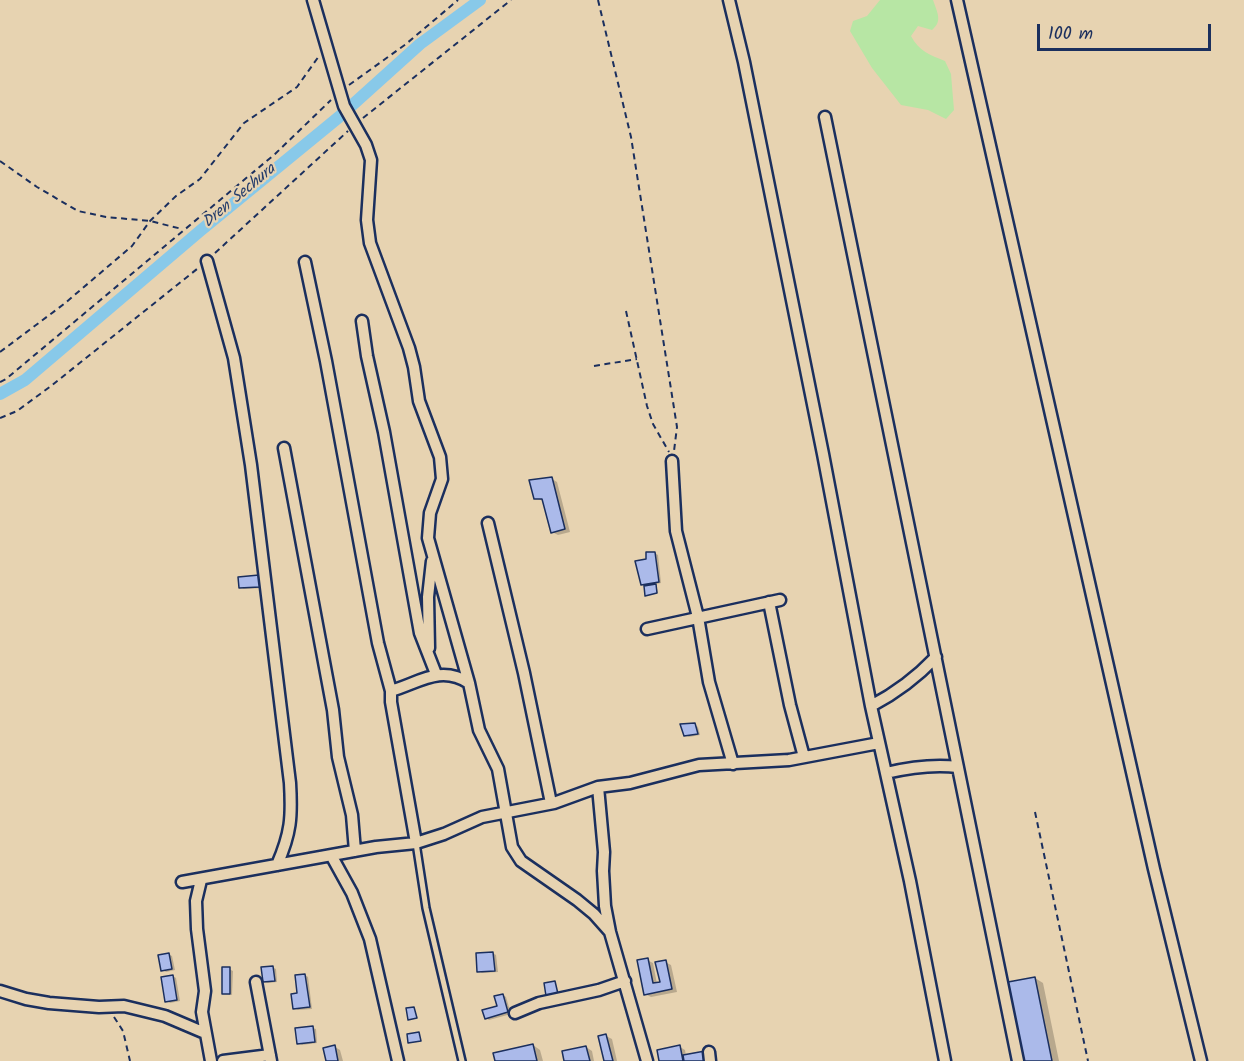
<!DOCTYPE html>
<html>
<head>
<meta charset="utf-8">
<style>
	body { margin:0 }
	#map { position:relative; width:1244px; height:1061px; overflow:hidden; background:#e7d3b1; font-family:Kalam,sans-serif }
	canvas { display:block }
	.scale { position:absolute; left:1037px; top:24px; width:174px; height:27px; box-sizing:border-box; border:3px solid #1b2f5e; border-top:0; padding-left:8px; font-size:18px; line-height:21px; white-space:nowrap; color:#1b2f5e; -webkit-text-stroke:4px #e7d3b1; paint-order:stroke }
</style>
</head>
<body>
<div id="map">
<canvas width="1244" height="1061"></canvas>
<div class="scale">100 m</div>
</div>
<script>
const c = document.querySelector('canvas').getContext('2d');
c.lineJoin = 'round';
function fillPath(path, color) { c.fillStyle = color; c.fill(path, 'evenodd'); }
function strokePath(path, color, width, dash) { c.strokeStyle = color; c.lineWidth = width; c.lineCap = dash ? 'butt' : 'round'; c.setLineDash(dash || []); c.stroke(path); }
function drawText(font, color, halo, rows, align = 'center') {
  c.font = font + ' Kalam,sans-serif'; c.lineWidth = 4.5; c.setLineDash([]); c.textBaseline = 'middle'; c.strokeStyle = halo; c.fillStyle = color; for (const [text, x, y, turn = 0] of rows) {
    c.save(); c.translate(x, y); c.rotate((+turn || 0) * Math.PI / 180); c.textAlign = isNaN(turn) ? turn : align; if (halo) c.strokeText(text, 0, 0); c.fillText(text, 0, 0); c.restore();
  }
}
fillPath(new Path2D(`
	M880 0H933C937 12 943 21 932 30L918 26 911 36C919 51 930 55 945 61L951 74 954 110 946 119 928 110 901 105 872 68 850 31 853 21 867 16Z`), '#b7e6a4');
fillPath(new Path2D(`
	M552 479 557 482 570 532 558 535 552 532 544 501 535 498Z
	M655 553 658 555 661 583 656 584 658 593 647 596 645 585 642 584 647 560Z
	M259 576 262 578 263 588 244 589 240 587Z
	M695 725 698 727 700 735 689 737 685 735Z
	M493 953 496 955 498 972 482 973 479 971Z
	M168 954 172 956 175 970 166 972 163 970Z
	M647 960 653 963 657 984 661 983 665 962 671 965 677 992 651 997 645 994Z
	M272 967 276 969 277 982 268 983 265 982Z
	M229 969 233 971 232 995 224 993Z
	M305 975 308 977 312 1009 298 1010 294 1008Z
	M173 976 176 978 180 1001 170 1003 167 1001Z
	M1035 978 1043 983 1059 1061H1026Z
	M503 995 506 997 511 1014 489 1020 486 1018 499 1007Z
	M313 1028 316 1029 317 1043 302 1045 298 1043Z
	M606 1036 612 1039 617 1061H605Z
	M533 1045 540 1050 543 1061H496Z
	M335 1047 340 1050 343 1061H328Z
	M586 1047 592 1051 594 1061H566Z
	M680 1047 685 1050 686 1056 709 1061H661Z`), '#0003');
strokePath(new Path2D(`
	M0 394 25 380 200 231 339 117 420 44 480 0`), '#88c9e9', 12);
const building = new Path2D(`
	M552 477 565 529 551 533 542 499H534L529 480Z
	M646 552H655L659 582 641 585 635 561 646 559Z
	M259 575 260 587 239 588 238 577Z
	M656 584 657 593 645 596 644 586Z
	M695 723 698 734 684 736 680 724Z
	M493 952 495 971 477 972 476 953Z
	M169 953 172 969 161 971 158 955Z
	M648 958 653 983 660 982 655 962 666 960 672 989 644 995 637 960Z
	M273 966 275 981 263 982 261 967Z
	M222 967H230V994H222Z
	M305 974 310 1007 293 1009 291 994 297 993 295 975Z
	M173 975 177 1000 165 1002 161 977Z
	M1035 977 1052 1061H1024L1008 982Z
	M555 981 558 994 546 996 544 983Z
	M503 994 508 1012 485 1019 482 1010 497 1006 494 996Z
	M414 1007 417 1018 408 1020 406 1008Z
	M313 1026 315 1042 297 1044 295 1028Z
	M419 1032 421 1041 408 1043 407 1034Z
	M606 1034 613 1061H604L598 1036Z
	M533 1044 537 1061H495L493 1053Z
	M335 1045 338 1061H326L323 1048Z
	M680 1045 683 1061H659L657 1050Z
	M586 1046 590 1061H564L562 1051Z
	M705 1051 707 1061H684L683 1055Z`);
fillPath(building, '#abbaea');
strokePath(building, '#1b2f5e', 1.5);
const service = new Path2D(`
	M416 843 426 908 462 1061`);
const minor = new Path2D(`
	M313 0 344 106 366 145 371 160 367 220 370 243 409 348 414 367 419 401 440 457 442 479 430 513 428 538 469 683 479 730 498 769 512 847 521 861 577 900 594 914 610 932
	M729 0 744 62 823 454 871 706 910 881 945 1061
	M957 0 1154 869 1201 1061
	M825 117 1018 1061
	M207 261 234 358 251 465 290 783C292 817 291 833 277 865
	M305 262 326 361 378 643 391 691V702L416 843
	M362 321 367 356 384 432 420 633 436 674
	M284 448 333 710 338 757 352 815 355 851
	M672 461 676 531 698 617 709 682 733 764
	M488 523 524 673 551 803
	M769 602 790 705 804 757
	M647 629 780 600
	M429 648 428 597 432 561
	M391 691C420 682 441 665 469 683
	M871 706C896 693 916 678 936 657
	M886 773C911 767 933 764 958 767
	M598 787 604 852 603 871 605 906 610 932 647 1061
	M331 855 352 893 370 939 398 1061
	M201 880 196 901 197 929 205 991 202 1012 211 1061
	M182 882 376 847 416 843 444 834 482 817 554 803 598 787 630 783 699 765 789 760 879 743
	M256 982 271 1061
	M0 991 26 999 49 1003 99 1007 124 1006 165 1016 205 1033
	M515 1013 539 1003 599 990 625 981
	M709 1052 710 1061
	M223 1061 270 1055`);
strokePath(service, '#1b2f5e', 10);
strokePath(minor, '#1b2f5e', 15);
strokePath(new Path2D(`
	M598 0 631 137 677 427 674 451
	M349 85 406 44 458 0
	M363 118 511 0
	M0 161 37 187 78 211 106 217 150 221 182 229
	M215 253 348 131
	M626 311 647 406 653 424 669 452
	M0 352 64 304 132 246 150 221 176 196 200 179 244 123 297 87 319 56
	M594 366 637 359
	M0 382 6 379 275 154 331 100
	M0 418 17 411 51 386 197 269
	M1035 812 1088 1061
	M114 1017 123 1031 130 1061`), '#1b2f5e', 2, [6, 4.5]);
strokePath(service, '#e7d3b1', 5);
strokePath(minor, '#e7d3b1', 10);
drawText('italic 16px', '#263e6c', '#e7d3b1', [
	["Dren Sechura",240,197,-40]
]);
</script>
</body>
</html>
